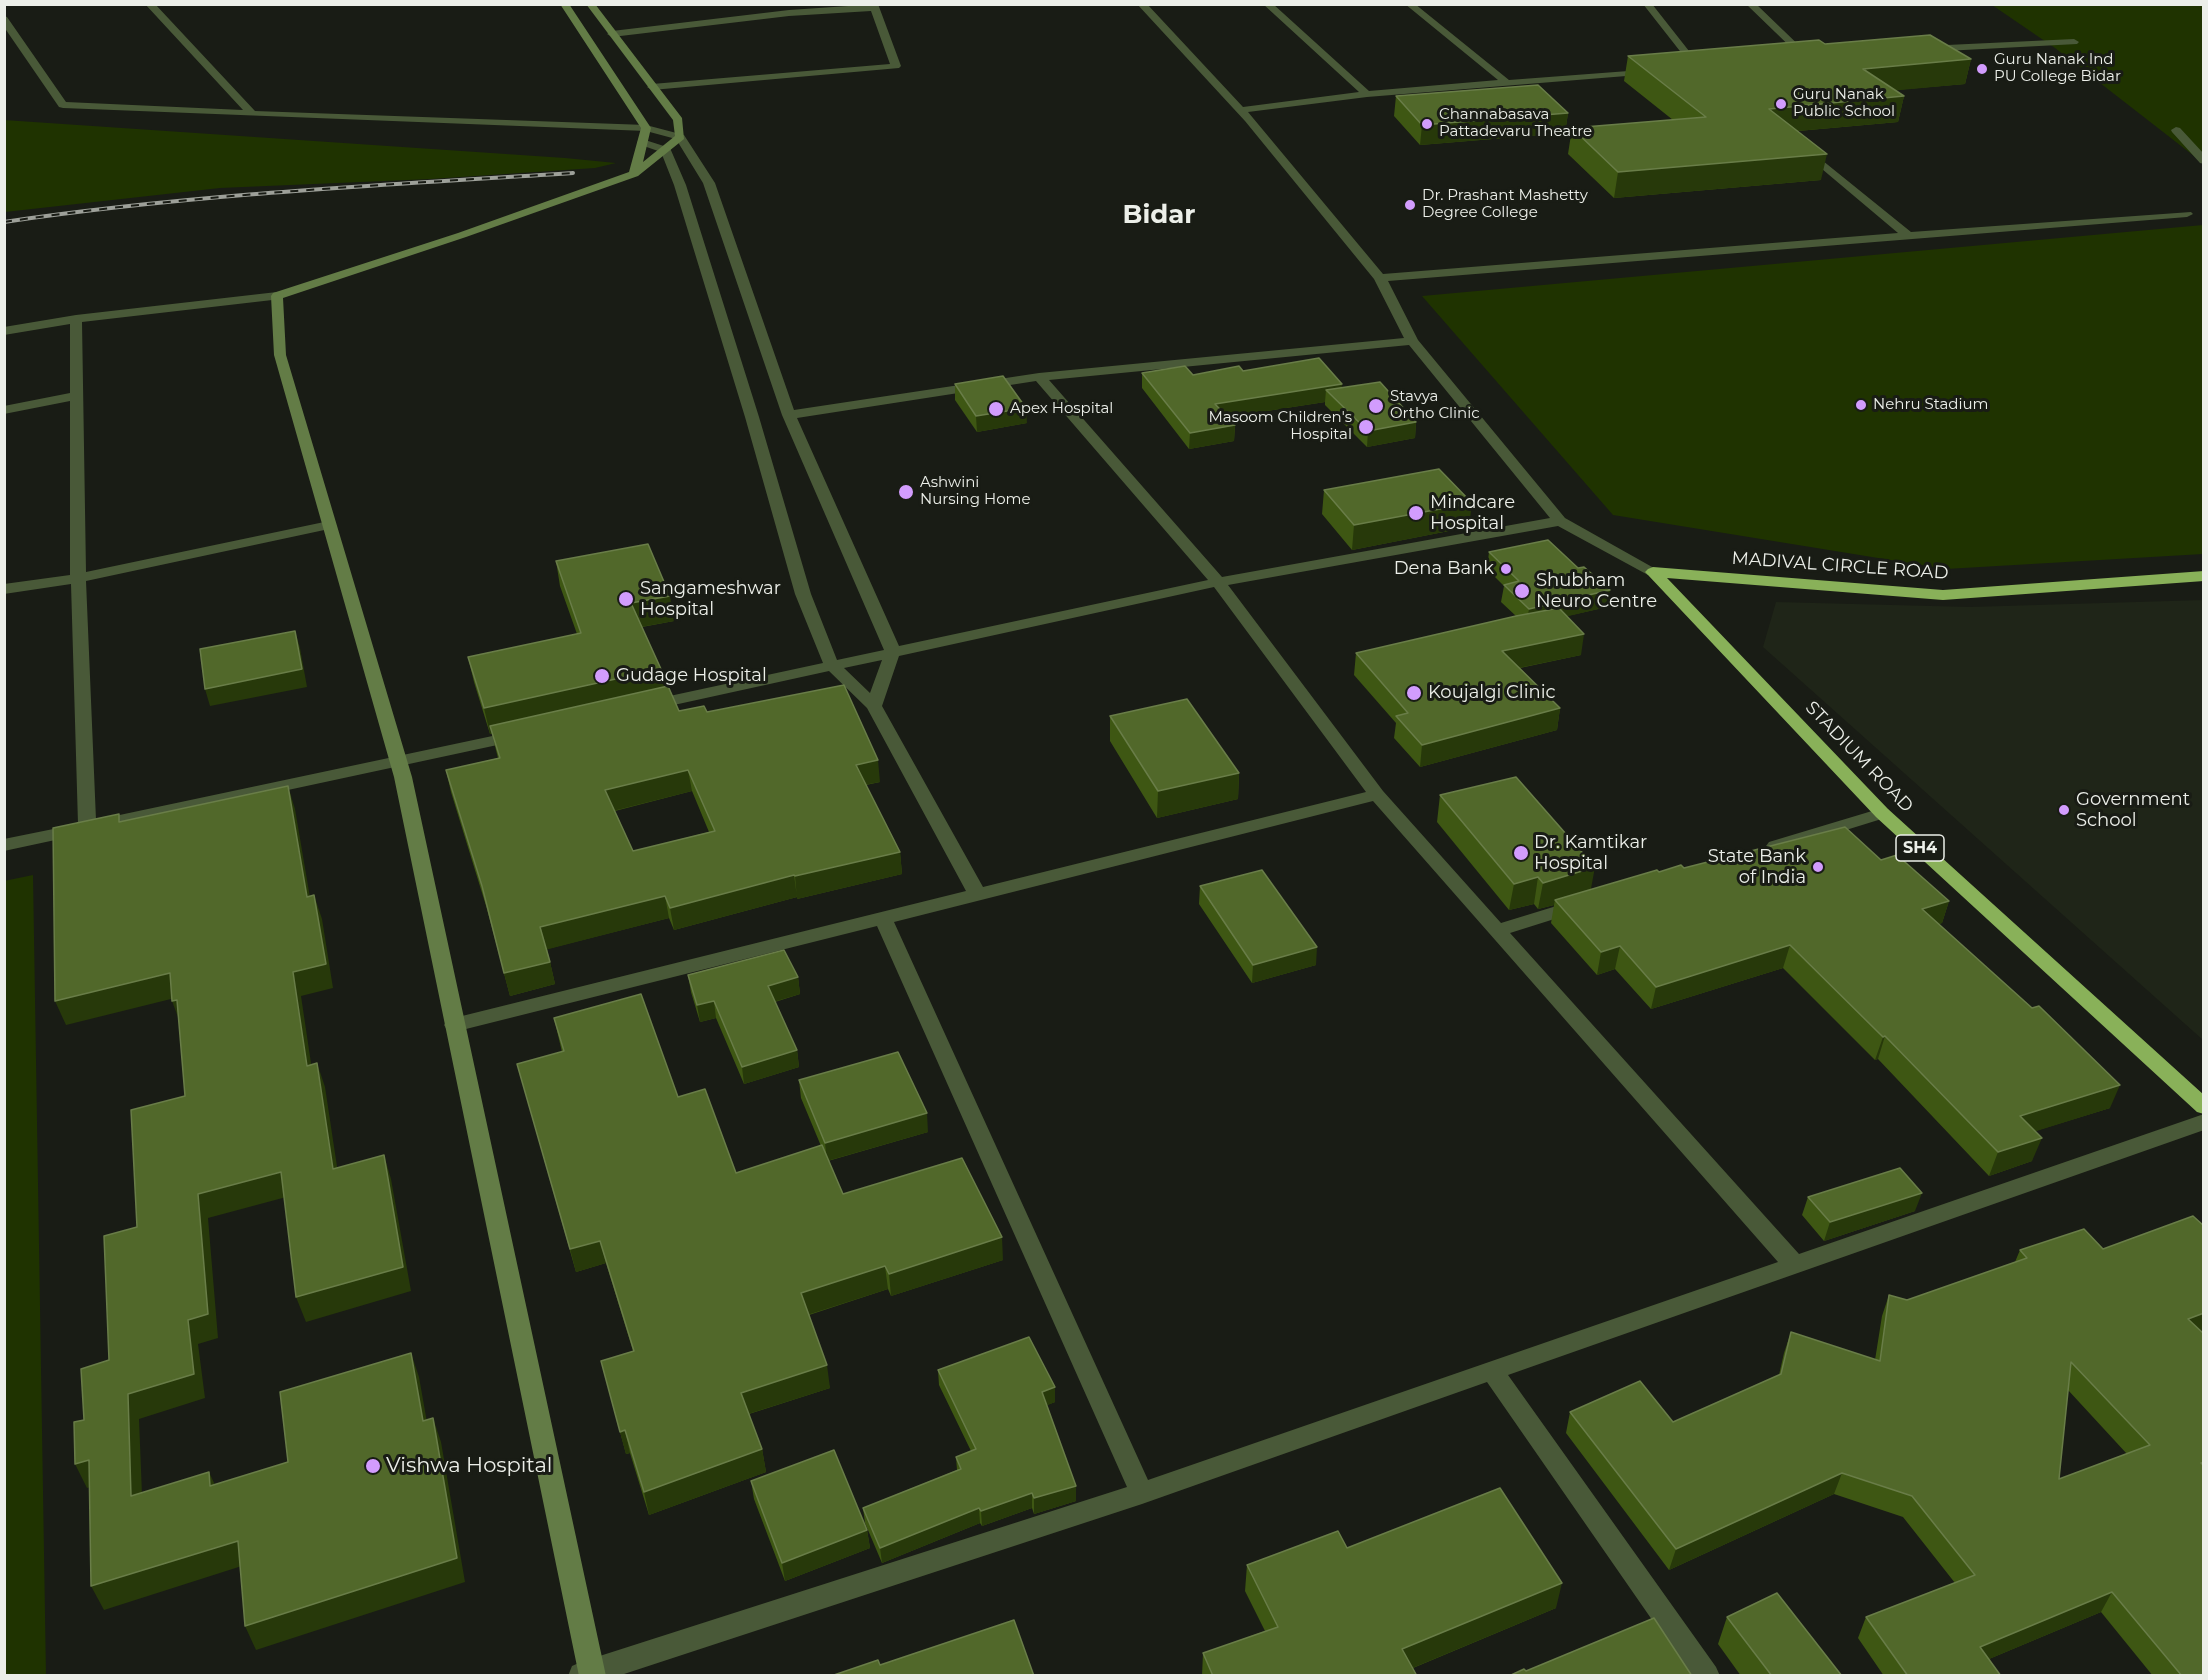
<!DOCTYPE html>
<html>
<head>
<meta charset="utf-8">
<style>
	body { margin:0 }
	#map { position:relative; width:2208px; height:1680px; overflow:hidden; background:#191c15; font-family:Montserrat,sans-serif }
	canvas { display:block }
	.frame { position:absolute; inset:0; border:6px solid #ecefe9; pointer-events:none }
</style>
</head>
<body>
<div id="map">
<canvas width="2208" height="1680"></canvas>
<div class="frame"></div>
</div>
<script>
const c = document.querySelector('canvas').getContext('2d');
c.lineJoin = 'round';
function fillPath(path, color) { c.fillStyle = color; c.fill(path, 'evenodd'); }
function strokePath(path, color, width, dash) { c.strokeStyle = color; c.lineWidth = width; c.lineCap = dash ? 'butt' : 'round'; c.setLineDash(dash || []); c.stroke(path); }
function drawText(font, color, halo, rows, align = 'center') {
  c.font = font + ' Montserrat,sans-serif'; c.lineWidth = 6; c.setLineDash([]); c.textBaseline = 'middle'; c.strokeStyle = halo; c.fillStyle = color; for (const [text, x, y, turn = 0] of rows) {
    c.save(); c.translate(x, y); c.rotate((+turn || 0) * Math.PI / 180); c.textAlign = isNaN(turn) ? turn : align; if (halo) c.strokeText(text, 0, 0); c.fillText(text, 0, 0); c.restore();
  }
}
fillPath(new Path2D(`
	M2203 600V1040L1763 647 1776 602 1970 607Z`), '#1f2518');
fillPath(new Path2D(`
	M1992 5H2203V163L2055 48Z
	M4 120 565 158 616 163 595 168 431 179 220 188 5 212Z
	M2203 225V554L1946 569 1613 515 1422 296Z
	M33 875 46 1675 5 1676 4 881Z`), '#1f3300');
fillPath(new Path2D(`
	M145 4H155L255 111 646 125 684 135 715 183 794 410 1039 373 1404 338 1374 279 1245 121 1137 4H1147L1243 107 1359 92 1263 4H1273L1369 91 1498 80 1405 4H1415L1509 80 1655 69 1656 71 1651 74 1367 97 1248 112 1383 274 1898 233 1803 153V149L1807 148 1911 232 2191 212 2193 214 2187 217 1388 281 1418 340 1565 518 1661 572 1658 575H1648L1558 526 1228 585 1383 791 1501 923 1576 900 1583 902 1585 906 1583 910 1510 933 1799 1254 2204 1114V1130L1508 1375 1716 1667 1720 1676H1691L1487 1382 1142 1504 618 1676H568L572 1666 581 1662 1127 1487 877 926 454 1032 447 1030 444 1025 447 1020 454 1018 966 891 867 708 829 671 651 710 643 705 651 700 823 663 795 594 745 417 674 185 661 152 638 144 637 142 642 139 670 148 686 185 759 417 811 594 837 660 884 650 782 415 703 183 676 139 646 131 63 108 59 107 4 27V16L7 17 66 102 243 110ZM1409 345 1550 518 1222 577 1049 380ZM1036 381 1208 580 899 646 797 418ZM1214 587 1366 792 983 887 882 706 899 656ZM882 660 870 693 844 668ZM1373 801 1778 1262 1148 1480 894 922Z
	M878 4 901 66 899 68 652 90 647 87 652 84 890 64 871 11 789 16 612 37 607 34 612 31 789 10Z
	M1643 4H1652L1700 65V69H1694Z
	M1746 4H1756L1810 56V60H1804Z
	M2074 39 2079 42 2077 44 1926 52 1921 49 1926 46Z
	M2176 127 2180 128 2204 154V164L2200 163 2172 132 2171 130Z
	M277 292 281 293V299L82 322 86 572 329 521 336 525 329 529 86 581 96 820 516 731 522 732 524 736 522 740 516 741 4 851V839L78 824 71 584 4 594V584L70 575V401L4 414V406L70 393V324L4 335V327L76 315Z
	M1882 808 1888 809 1891 813 1888 817 1775 852 1769 850 1766 846 1769 842Z`), '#495938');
fillPath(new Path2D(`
	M560 4H569L651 128 643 162 675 136 673 120 586 4H595L682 118 684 139 638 176 466 237 283 298 286 355 412 777 606 1676H579L394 777 274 355 271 296 273 293 458 233 629 172 641 128Z`), '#637c46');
fillPath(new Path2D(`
	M1653 567 1943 590 2204 571V581L1943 600 1667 578 1888 809 2204 1095V1114L2197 1112 1876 817 1648 575 1645 572 1648 569Z`), '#89b159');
const rail = new Path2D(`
	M4 222C193 194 383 185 573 173`);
strokePath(rail, '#9da099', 4);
strokePath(rail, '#191c15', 2, [8]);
fillPath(new Path2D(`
	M1825 44 1971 59 1965 84 1895 90 1904 96 1898 122 1798 131 1821 180 1614 198 1568 154 1572 128 1673 120 1624 81 1628 56Z
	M1396 96 1568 113 1565 133 1420 145 1394 116Z
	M1243 371 1342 387 1416 422 1415 438 1367 447 1325 405V402L1228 417 1235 425 1234 441 1189 449 1142 388V373L1193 375Z
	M955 384 1027 423 977 432 955 400Z
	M1324 490 1469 527 1352 550 1322 514Z
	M1489 552 1607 607 1567 616 1581 655 1520 668 1560 708 1557 730 1420 767 1394 738 1396 723 1354 675 1356 653 1516 616 1501 602 1504 586 1487 569Z
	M556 561 674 621 642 627 664 687 679 711 707 712 880 782 866 785 900 852 902 874 797 899V897L674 930 669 918 547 949 555 984 510 996 487 909 451 792 446 770 498 758 492 734H490L474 682 468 657 577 634 560 586ZM692 791 709 832 633 851 615 811Z
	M1110 716 1239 773 1238 799 1157 818 1110 741Z
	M1440 795 1591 890 1659 872 1684 868 1881 860 1949 901 1942 923 1939 924 2110 1108 2035 1131 2032 1161 1989 1176 1878 1059 1875 1060 1783 968 1651 1009 1615 969 1597 975 1551 923 1554 905 1538 909 1534 904 1509 910 1437 822Z
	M1200 886 1316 965 1252 983 1199 904Z
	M688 975 798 977 800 994 775 1002 797 1050 799 1067 744 1084 716 1018 700 1022 691 992Z
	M554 1018 678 1097 736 1173 821 1146 801 1098 799 1080 928 1132 828 1161 843 1194 1003 1260 891 1296 888 1289 809 1315 830 1388 749 1414 762 1449 766 1472 649 1515 630 1453 626 1454 601 1361 633 1351 606 1263 576 1272 517 1064 562 1052Z
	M1808 1197 1915 1211 1824 1241 1802 1215Z
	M2103 1249 2201 1331 2204 1676H2153L2101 1612 1989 1659 2001 1676H1884L1858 1638 1866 1617 1955 1583 1903 1517 1834 1494 1669 1570 1566 1433 1570 1412 1673 1422 1779 1375 1784 1353 1791 1332 1875 1360 1882 1316 1889 1295 1907 1300 2015 1262 2020 1250ZM2068 1390 2127 1454 2059 1479Z
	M938 1370 1055 1387V1402L1047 1405 1076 1486V1501L1034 1514 1032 1508 982 1526 980 1523 882 1563 865 1523 863 1508 957 1470 956 1457 971 1451 939 1385Z
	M751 1481 867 1530 870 1548 785 1581 754 1499Z
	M1347 1548 1556 1608 1413 1668 1417 1676H1202L1203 1653 1265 1631 1245 1591 1247 1565Z
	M1727 1617 1842 1676H1741L1718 1644Z`), '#3e5713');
fillPath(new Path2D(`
	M1971 59 1965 84 1858 94 1863 69Z
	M1904 96 1898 122 1764 134 1769 109Z
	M1568 113 1565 133 1420 145 1422 125Z
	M1827 154 1821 180 1614 198 1618 172Z
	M1342 384 1341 399 1326 390 1325 402 1215 419V404Z
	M1026 408 1027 423 977 432 976 416Z
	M1416 422 1415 438 1367 447 1368 431Z
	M1235 425 1234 441 1189 449 1190 433Z
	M1472 503 1469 527 1352 550 1354 525Z
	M1610 590 1607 607 1526 626 1529 609Z
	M670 596 674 621 635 628 631 603Z
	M295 631 300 648 307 687 210 706 205 689Z
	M1584 634 1581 655 1499 672 1502 651Z
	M661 669 665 694 490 726 492 734H490L484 708Z
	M1560 708 1557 730 1420 767 1422 745Z
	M878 760 880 782 858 786 856 765Z
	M688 770 692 791 609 812 605 790Z
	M1239 773 1238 799 1157 818 1158 791Z
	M288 786 295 809 314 921 307 897Z
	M900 852 902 874 797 899 795 876Z
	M1595 867 1590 894 1555 900 1554 905 1538 909 1543 883Z
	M794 875 797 897 674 930 670 908Z
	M1538 877 1534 904 1509 910 1514 884Z
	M314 895 322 919 333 988 301 996 315 1090 307 1066 293 972Z
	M665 896 669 918 545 950 540 927Z
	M1949 901 1942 923 1915 932 1922 909Z
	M1790 945 1783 968 1651 1009 1656 987Z
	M1620 946 1615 969 1597 975 1601 952Z
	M1317 947 1316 965 1252 983 1253 965Z
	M550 962 555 984 510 996 504 973Z
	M170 973 179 997 66 1025 55 1001Z
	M798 977 800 994 770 1003 768 986Z
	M177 1000 181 1025 172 1001Z
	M714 1001 716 1018 700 1022 697 1005Z
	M1885 1036 1878 1059 1875 1060 1883 1037Z
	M797 1050 799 1067 744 1084 742 1067Z
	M317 1063 325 1087 341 1193 333 1169Z
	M2120 1085 2110 1108 2011 1139 2020 1116Z
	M927 1113 928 1132 827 1161 825 1143Z
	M2042 1138 2032 1161 1989 1176 1998 1152Z
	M384 1155 391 1179 411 1291 306 1322 296 1297Z
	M281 1172 290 1196 208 1218 218 1338 198 1344 205 1398 139 1419 143 1520 131 1496 128 1394 198 1194Z
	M1922 1193 1915 1211 1824 1241 1830 1222Z
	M1002 1237 1003 1260 891 1296 889 1274Z
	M600 1241 606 1263 576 1272 570 1249Z
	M885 1266 888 1289 804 1316 801 1293Z
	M2204 1313V1330L2178 1340 2188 1319Z
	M411 1353 419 1377 431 1445 423 1421Z
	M827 1365 830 1388 745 1415 741 1393Z
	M1055 1387V1402L1043 1407 1042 1392Z
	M433 1418 441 1442 465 1582 256 1650 245 1626Z
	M625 1430 630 1453 626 1454 620 1432Z
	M762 1449 766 1472 649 1515 644 1492Z
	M89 1460 101 1484 87 1488 75 1464Z
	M209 1472 220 1496 210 1486Z
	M1842 1473 1834 1494 1669 1570 1676 1549Z
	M1076 1486V1501L1034 1514V1498Z
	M1032 1493V1508L982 1526 981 1511Z
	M979 1508 980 1523 882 1563 880 1548Z
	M867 1530 870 1548 785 1581 782 1563Z
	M238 1541 248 1564 104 1610 91 1586Z
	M1562 1583 1556 1608 1398 1674 1402 1649Z
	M2112 1592 2101 1612 1970 1667 1980 1647Z`), '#27390a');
const building = new Path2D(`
	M1930 35 1971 59 1863 69 1904 96 1769 109 1827 154 1618 172 1572 128 1706 117 1628 56 1819 40 1825 44Z
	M1538 85 1568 113 1422 125 1396 96Z
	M1319 358 1342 384 1215 404 1235 425 1190 433 1142 373 1185 366 1193 375 1239 366 1243 371Z
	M1003 376 1026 408 976 416 955 384Z
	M1380 382 1416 422 1368 431 1326 390Z
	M1439 469 1472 503 1354 525 1324 490Z
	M1548 540 1578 568 1584 567 1610 590 1529 609 1504 585 1519 581 1489 552Z
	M648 544 670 596 631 603 661 669 484 708 468 657 581 633 556 561Z
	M1559 608 1584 634 1502 651 1560 708 1422 745 1396 716 1408 713 1356 653 1516 616Z
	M295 631 302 669 205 689 200 649Z
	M844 685 878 760 856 765 900 852 795 876 794 875 670 908 665 896 540 927 550 962 504 973 482 886 446 770 500 758 490 726 668 686 679 711 704 706 707 712ZM688 770 715 831 633 851 605 790Z
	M1187 699 1239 773 1158 791 1110 716Z
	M1516 777 1595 867 1543 883 1538 877 1514 884 1440 795Z
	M288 786 307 897 314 895 326 964 293 972 307 1066 317 1063 333 1169 384 1155 403 1267 296 1297 281 1172 198 1194 208 1314 188 1320 194 1374 128 1394 131 1496 209 1472 210 1486 288 1462 280 1392 411 1353 423 1421 433 1418 457 1558 245 1626 238 1541 91 1586 89 1460 75 1464 74 1422 84 1420 81 1369 109 1360 104 1236 137 1227 131 1110 185 1096 177 1000 172 1001 170 973 55 1001 53 828 119 814V822Z
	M1845 827 1881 860 1897 855 1949 901 1922 909 2032 1008 2039 1006 2120 1085 2020 1116 2042 1138 1998 1152 1885 1036 1883 1037 1790 945 1656 987 1620 946 1601 952 1555 900 1657 870 1659 872 1681 865 1684 868Z
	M1262 870 1317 947 1253 965 1200 886Z
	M784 950 798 977 768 986 797 1050 742 1067 714 1001 697 1005 688 975Z
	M641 994 678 1097 705 1089 736 1173 822 1145 843 1194 962 1158 1002 1237 889 1274 885 1266 801 1293 827 1365 741 1393 762 1449 644 1492 625 1430 620 1432 601 1361 634 1351 600 1241 570 1249 517 1064 564 1051 554 1018Z
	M898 1052 927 1113 825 1143 799 1080Z
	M1900 1168 1922 1193 1830 1222 1808 1197Z
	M2193 1216 2204 1226V1313L2188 1319 2204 1334V1462L2201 1463 2204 1466V1676H2182L2112 1592 1980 1647 2001 1676H1908L1866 1617 1975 1575 1912 1496 1842 1473 1676 1549 1570 1412 1640 1381 1673 1422 1781 1374 1791 1332 1880 1361 1889 1295 1907 1300 2027 1258 2020 1250 2084 1229 2103 1249ZM2071 1362 2150 1445 2059 1479Z
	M1029 1337 1055 1387 1042 1392 1076 1486 1034 1498 1032 1493 981 1511 979 1508 880 1548 863 1508 961 1469 956 1457 976 1449 938 1370Z
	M834 1450 867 1530 782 1563 751 1481Z
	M1500 1488 1562 1583 1402 1649 1417 1676H1213L1203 1653 1278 1627 1247 1565 1338 1531 1347 1548Z
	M1777 1593 1842 1676H1772L1727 1617Z
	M1654 1618 1692 1676H1509L1524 1669 1526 1671Z
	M1014 1620 1034 1676H831L878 1660 880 1665Z`);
fillPath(building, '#51682a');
strokePath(building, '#697d48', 1.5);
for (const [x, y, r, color] of [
	[1982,69,6,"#d29cfd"],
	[1781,104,6,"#d29cfd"],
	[1427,124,6,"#d29cfd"],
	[1410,205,6,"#d29cfd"],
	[1861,405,6,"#d29cfd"],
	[1376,406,8,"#d29cfd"],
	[996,409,8,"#d29cfd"],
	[1366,427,8,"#d29cfd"],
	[906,492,8,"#d29cfd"],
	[1416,513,8,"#d29cfd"],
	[1506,569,6,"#d29cfd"],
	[1522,591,8,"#d29cfd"],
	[626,599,8,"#d29cfd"],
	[602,676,8,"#d29cfd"],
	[1414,693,8,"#d29cfd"],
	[2064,810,6,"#d29cfd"],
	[1521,853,8,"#d29cfd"],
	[1818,867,6,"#d29cfd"],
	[373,1466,8,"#d29cfd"]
]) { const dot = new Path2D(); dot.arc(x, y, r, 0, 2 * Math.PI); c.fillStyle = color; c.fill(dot); strokePath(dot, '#191c15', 2); }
drawText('15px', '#ecefe9', '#191c15', [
	["Guru Nanak Ind",1994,60],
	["PU College Bidar",1994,77],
	["Guru Nanak",1793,95],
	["Public School",1793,112],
	["Channabasava",1439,115],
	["Pattadevaru Theatre",1439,132],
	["Dr. Prashant Mashetty",1422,196],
	["Degree College",1422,213],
	["Stavya",1390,397],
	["Ortho Clinic",1390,414],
	["Nehru Stadium",1873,405],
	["Apex Hospital",1010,409],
	["Masoom Children's",1352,418,"right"],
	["Hospital",1352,435,"right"],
	["Ashwini",920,483],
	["Nursing Home",920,500]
], 'left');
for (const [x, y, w] of [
	[1920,848,48]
]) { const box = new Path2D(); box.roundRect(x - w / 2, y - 13, w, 26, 4.5); c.fillStyle = '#191c15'; c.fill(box); strokePath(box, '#ecefe9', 1.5); }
drawText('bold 16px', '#ecefe9', null, [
	["SH4",1920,848]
]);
drawText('18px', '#ecefe9', '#191c15', [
	["Mindcare",1430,503],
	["Hospital",1430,524],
	["Dena Bank",1494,569,"right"],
	["Shubham",1536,581],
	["Neuro Centre",1536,602],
	["Sangameshwar",640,589],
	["Hospital",640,610],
	["Gudage Hospital",616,676],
	["Koujalgi Clinic",1428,693],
	["Government",2076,800],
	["School",2076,821],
	["Dr. Kamtikar",1534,843],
	["Hospital",1534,864],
	["State Bank",1806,857,"right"],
	["of India",1806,878,"right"]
], 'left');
drawText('18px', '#ecefe9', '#191c15', [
	["MADIVAL CIRCLE ROAD",1840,566,4],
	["STADIUM ROAD",1859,757,46]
]);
drawText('21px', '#ecefe9', '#191c15', [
	["Vishwa Hospital",386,1466]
], 'left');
drawText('bold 26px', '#ecefe9', '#191c15', [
	["Bidar",1159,215]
]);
</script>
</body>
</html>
